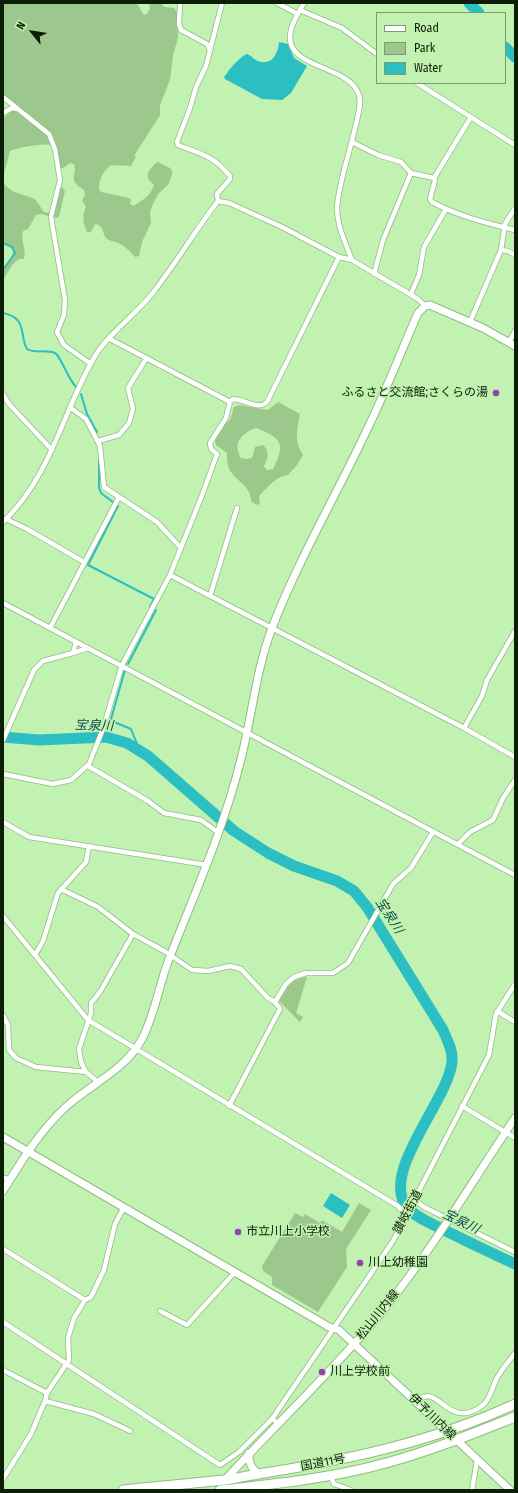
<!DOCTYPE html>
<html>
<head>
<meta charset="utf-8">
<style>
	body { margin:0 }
	#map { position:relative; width:518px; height:1493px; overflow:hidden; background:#c1f2b1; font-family:"Fira Sans Condensed",sans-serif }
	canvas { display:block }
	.frame { position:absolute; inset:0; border:4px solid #0d1e06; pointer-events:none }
	.legend { position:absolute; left:376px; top:12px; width:130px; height:72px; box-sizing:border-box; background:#c1f2b1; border:1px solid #799d6d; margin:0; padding:5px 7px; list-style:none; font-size:12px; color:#0d1e06 }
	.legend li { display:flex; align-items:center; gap:8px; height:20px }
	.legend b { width:20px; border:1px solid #799d6d }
	.north { position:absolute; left:12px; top:12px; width:40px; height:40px; -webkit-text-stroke:3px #c1f2b1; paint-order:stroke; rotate:300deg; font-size:11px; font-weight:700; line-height:16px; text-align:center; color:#0d1e06 }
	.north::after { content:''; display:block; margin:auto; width:14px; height:18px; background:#0d1e06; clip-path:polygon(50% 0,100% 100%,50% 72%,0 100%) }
</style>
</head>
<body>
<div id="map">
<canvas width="518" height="1493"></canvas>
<div class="frame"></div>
<ul class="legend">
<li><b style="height:5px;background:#fff"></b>Road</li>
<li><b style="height:11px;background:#9cc88d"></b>Park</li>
<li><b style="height:11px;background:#2bbec3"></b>Water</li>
</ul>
<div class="north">N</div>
</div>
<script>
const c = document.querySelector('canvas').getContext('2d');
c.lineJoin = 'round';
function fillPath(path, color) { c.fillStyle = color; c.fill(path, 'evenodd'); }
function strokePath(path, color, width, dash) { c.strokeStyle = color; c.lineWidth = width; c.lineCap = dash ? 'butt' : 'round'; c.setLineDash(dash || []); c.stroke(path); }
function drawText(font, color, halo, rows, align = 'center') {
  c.font = font + ' "Fira Sans Condensed","Noto Sans JP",sans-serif'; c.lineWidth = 3; c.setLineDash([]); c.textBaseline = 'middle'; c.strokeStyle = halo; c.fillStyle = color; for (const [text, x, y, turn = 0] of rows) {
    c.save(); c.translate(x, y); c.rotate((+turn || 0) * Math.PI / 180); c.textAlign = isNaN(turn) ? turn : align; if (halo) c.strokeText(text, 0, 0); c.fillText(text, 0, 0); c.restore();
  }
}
fillPath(new Path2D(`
	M3 3H137L143 14 146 15 150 9 149 3H161L164 7 174 8 177 12 178 38 173 55 170 80 160 105V115L134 156 136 157 131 166 111 165C103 171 99 179 99 189L101 192 129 198 131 200 130 204 134 206C143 199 150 197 154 185 153 183 150 182 149 180 145 173 153 165 158 162L170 168 172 171V175L168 185 158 194 152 206 150 213 151 223 142 242 139 256 135 257C130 251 125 246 118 243 114 241 109 241 106 238 102 233 104 225 95 224L91 232H87C83 224 82 215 86 207L82 200 85 195 84 190C66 179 78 176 74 164L70 163 63 168H59L55 152 50 145C43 143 16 148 10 151L3 177V118L9 113 12 106 3 100Z
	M3 183 12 191 35 199 44 212 48 213 53 206 58 187H62L65 191 59 217 56 218 41 214 36 215 28 229 23 231C20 241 27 250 24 259H19L12 265 3 280V270L13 254 14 250 7 244H3Z
	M278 402 300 414C297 429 294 442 303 455L297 465 288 475C276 476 267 488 259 496L260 503 257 505 251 501C251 487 238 482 231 472 227 467 227 459 227 453L216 445 215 439 224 424 230 420 234 407 239 405 268 410ZM256 428C282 438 286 444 273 469L267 470 264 466C268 458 270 452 263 445L255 447 252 458 247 459 241 458C232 443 242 433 256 428Z
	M307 977 296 1013 303 1017 300 1022 279 1001C286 988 291 978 307 977Z
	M359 1203 371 1210 346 1249 347 1267 318 1312 272 1285V1277L263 1271 262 1266 295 1213 303 1217 305 1214 320 1223 322 1220 342 1232Z`), '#9cc88d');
fillPath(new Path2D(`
	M279 42 288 44 294 58 307 66 291 93 282 100 262 99 225 79 224 77C230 69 238 58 247 54 252 56 253 59 258 61 272 66 278 54 279 42Z
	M331 1193 350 1205 342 1218 323 1206Z`), '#2bbec3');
strokePath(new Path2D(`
	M3 243 12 247 15 253 3 270
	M3 313C28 318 19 335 27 349 35 354 46 349 55 353 61 356 68 380 77 388
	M81 394 87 414 97 432
	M99 453V488L101 493 118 506 88 565 154 599 150 607
	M128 664 156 610
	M125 670 111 719 114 722 131 729 139 749`), '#2bbec3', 2);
strokePath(new Path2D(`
	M469 3 479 13
	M505 47 515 57
	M3 737 39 740 106 737 127 743 148 756 234 831 268 853 294 866 337 881 354 891 367 907 443 1030C447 1040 453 1050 452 1061 450 1098 379 1173 407 1207 414 1216 428 1222 438 1227 464 1240 489 1252 515 1264`), '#2bbec3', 11);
const street = new Path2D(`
	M180 3 179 24 181 30 207 44 210 50
	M277 3 298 14
	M304 3C299 12 293 20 291 30 281 70 349 63 359 95 362 105 357 118 355 128 350 151 338 186 337 208 337 225 346 245 352 260
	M300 10 342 28 377 54
	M417 83 515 145
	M3 97 49 134 55 149 60 180 51 217 65 300 64 315 57 332 64 345 91 364
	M3 113 12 108 17 109
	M352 142 378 155 401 162 411 173
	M411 173 434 178 435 180 430 199 432 202C458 216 486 223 515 230
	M434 178 471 117
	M218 201 217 194 230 179V176C214 156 201 154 178 145L177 142 190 108 196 87 206 66 222 3
	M218 201 229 203 282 227 339 257 352 260 418 299 425 306
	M501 250 508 251 515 255
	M374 274 383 240 411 173
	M411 294 419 275 424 247 446 209
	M470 322 501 250 505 224 515 208
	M110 339 230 402
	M509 342 515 331
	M3 394 9 404 52 450
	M71 408 86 419 100 446 104 487 157 522 180 547
	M98 441 119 435 129 423 133 409 128 388 146 359
	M6 519 27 529 84 562
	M3 522C51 477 63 410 95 356 108 334 135 315 151 295 175 265 194 232 218 201
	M170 575 464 728 515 757
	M210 596 237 508
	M3 603 515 875
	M50 628 119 497
	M73 653 88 648
	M464 728 482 696 487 680 515 631
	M3 740 34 670 43 661 73 653 76 642
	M88 766 148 801 164 813 201 820 219 833
	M3 774 53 784 71 780 89 764 103 729 122 665 170 575 201 498 217 454 211 449 210 443 226 418 230 402 233 399C244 399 258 411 267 402L339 257
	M3 822 29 837 207 865
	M458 844 470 832 493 820 503 798 515 780
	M61 889 98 907 133 934 166 952 192 970 208 971 230 966 241 969 268 998 275 1002
	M3 916 88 1020 398 1206 407 1217
	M35 955 43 941 58 893 86 862 89 846
	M497 1011 515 1022
	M3 1015 8 1025 9 1050 16 1058 36 1067 86 1072 98 1082
	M86 1072 81 1062 79 1049 91 1013V1003L100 992 133 934
	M229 1106 280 1009 275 1002 286 984 294 977 306 973H333L348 963 393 884 411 868 433 832
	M462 1106 515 1138
	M3 1178 10 1179
	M415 1200 424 1207 515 1252
	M3 1249 85 1300
	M160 1311 187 1325 235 1272
	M3 1322 220 1465 239 1452 272 1419
	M3 1370 47 1393
	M45 1401 94 1414 130 1431
	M416 1402C438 1379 447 1433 483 1405 491 1399 492 1386 497 1378 502 1369 509 1361 515 1353
	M278 1423 272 1419 393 1241 489 1055 496 1014 515 984
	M330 1475 334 1484 351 1490
	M3 1479 31 1434 45 1401 47 1393 69 1360 68 1338 74 1318 85 1300 91 1297 104 1270 115 1224 124 1207
	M472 1490 477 1460`);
const secondary = new Path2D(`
	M3 1137 329 1327 339 1330 354 1344
	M3 1191C22 1160 41 1129 68 1105 93 1083 126 1069 142 1039 155 1014 159 985 169 959 195 893 224 828 241 759 252 716 256 670 272 628 297 563 334 499 364 436 384 396 400 354 418 313L425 306 430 305 483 328 515 346
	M249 1453C249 1462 250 1468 259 1474
	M224 1481C276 1424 332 1372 381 1313 431 1252 471 1183 515 1118`);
const primary = new Path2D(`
	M354 1344 510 1490`);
const highway = new Path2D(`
	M123 1490C156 1486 189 1484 223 1480 235 1479 246 1476 258 1474 347 1460 433 1442 515 1404
	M220 1490C276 1484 332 1478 386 1463 430 1451 472 1434 515 1417`);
strokePath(street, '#8fbd7f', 6);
strokePath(secondary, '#8fbd7f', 9);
strokePath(primary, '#8fbd7f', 9);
strokePath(highway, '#8fbd7f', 11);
strokePath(street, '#fff', 4.5);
strokePath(secondary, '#fff', 7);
strokePath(primary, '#fff', 7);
strokePath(highway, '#fff', 9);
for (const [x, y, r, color] of [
	[496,393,4,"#943fac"],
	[238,1232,4,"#943fac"],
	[360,1263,4,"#943fac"],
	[322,1372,4,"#943fac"]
]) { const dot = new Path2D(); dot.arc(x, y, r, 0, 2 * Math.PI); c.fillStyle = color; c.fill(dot); strokePath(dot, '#c1f2b1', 1.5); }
drawText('12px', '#0d1e06', '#c1f2b1', [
	["ふるさと交流館;さくらの湯",488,393,"right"],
	["市立川上小学校",246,1232],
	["川上幼稚園",368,1263],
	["川上学校前",330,1372]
], 'left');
drawText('12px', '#0d1e06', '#c1f2b1', [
	["讃岐街道",408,1212,-62],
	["松山川内線",378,1315,-51],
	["伊予川内線",432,1417,44],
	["国道11号",323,1463,-11]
]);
drawText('italic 13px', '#0d4a4c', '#c1f2b1', [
	["宝泉川",94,726,2],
	["宝泉川",389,916,57],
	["宝泉川",461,1222,26]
]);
</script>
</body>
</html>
